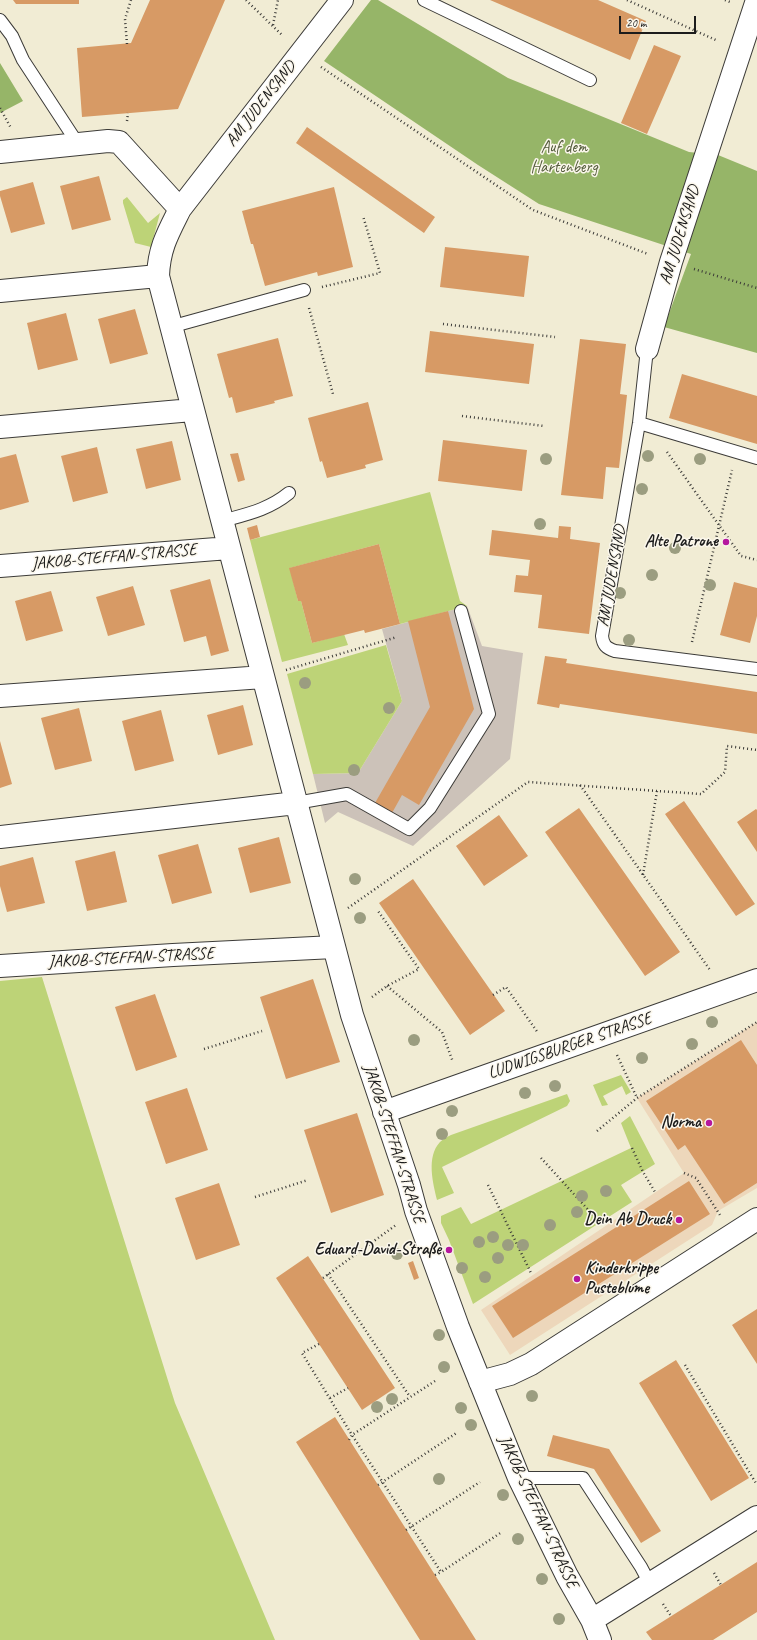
<!DOCTYPE html>
<html>
<head>
<meta charset="utf-8">
<style>
	body { margin:0 }
	#map { position:relative; width:757px; height:1640px; overflow:hidden; background:#f1ecd4; font-family:Caveat,sans-serif }
	canvas { display:block }
	.scale { position:absolute; left:619px; top:16px; width:77px; height:18px; box-sizing:border-box; border:2px solid #1c1c1c; border-top:0; padding-left:5px; font-size:12px; line-height:14px; white-space:nowrap; color:#1c1c1c; -webkit-text-stroke:3px #fbf7ec; paint-order:stroke }
</style>
</head>
<body>
<div id="map">
<canvas width="757" height="1640"></canvas>
<div class="scale">20 m</div>
</div>
<script>
const c = document.querySelector('canvas').getContext('2d');
c.lineJoin = 'round';
function fillPath(path, color) { c.fillStyle = color; c.fill(path, 'evenodd'); }
function strokePath(path, color, width, dash) { c.strokeStyle = color; c.lineWidth = width; c.lineCap = dash ? 'butt' : 'round'; c.setLineDash(dash || []); c.stroke(path); }
function drawText(font, color, halo, rows, align = 'center') {
  c.font = font + ' Caveat,sans-serif'; c.lineWidth = 3; c.setLineDash([]); c.textBaseline = 'middle'; c.strokeStyle = halo; c.fillStyle = color; for (const [text, x, y, turn = 0] of rows) {
    c.save(); c.translate(x, y); c.rotate((+turn || 0) * Math.PI / 180); c.textAlign = isNaN(turn) ? turn : align; if (halo) c.strokeText(text, 0, 0); c.fillText(text, 0, 0); c.restore();
  }
}
fillPath(new Path2D(`
	M757 1022V1188L718 1211 712 1225 510 1355 481 1310 684 1173 637 1098Z`), '#edd7bb');
fillPath(new Path2D(`
	M467 606 482 646 523 653 510 759 413 846 338 812 325 823 313 774 358 773 402 701 382 629Z`), '#ccc2b9');
fillPath(new Path2D(`
	M127 197 148 223 160 213 151 247 135 243 123 203V200Z
	M430 492 460 601 467 606 400 624 379 544 290 568 298 601H301L312 643 344 634 348 645 282 662 250 540Z
	M386 645 402 701 358 773 313 774 287 674Z
	M42 977 175 1403 275 1640H0V981Z
	M621 1075 631 1092 626 1095 622 1086 603 1096 608 1105 602 1106 593 1085Z
	M567 1094 570 1101 567 1106 442 1167 454 1193 437 1200C433 1183 426 1157 440 1142 443 1139 447 1137 451 1135Z
	M630 1116 655 1164 621 1185 632 1202 473 1304 449 1240 441 1223V1216L461 1207 471 1224 631 1148 621 1123Z`), '#bdd377');
fillPath(new Path2D(`
	M371 0H378L508 78 689 152 718 155 757 171V353L664 327 691 254 539 204 478 165 324 61Z
	M0 63 23 101 0 113Z`), '#96b568');
fillPath(new Path2D(`
	M13 0H79V4H16Z
	M150 0H225L178 109 82 117 77 48 131 43Z
	M490 0H598L646 21 630 60Z
	M654 45 681 56 647 134 621 123Z
	M307 127 435 217 424 233 296 143Z
	M99 176 111 220 72 230 60 186Z
	M33 182 45 224 11 233 0 196V191Z
	M334 187 353 267 318 276 317 272 265 286 253 244H251L242 211Z
	M445 247 529 256 524 297 440 287Z
	M135 309 148 354 110 364 98 319Z
	M66 313 78 360 38 370 27 323Z
	M430 331 534 344 529 384 425 372Z
	M278 338 293 396 274 401 275 403 236 413 232 397 229 398 217 354Z
	M580 339 626 344 620 394 627 395 619 468 606 467 603 499 561 495Z
	M682 374 757 396V444L669 418Z
	M368 402 383 460 365 465 366 468 327 478 322 461 320 462 308 418Z
	M443 440 527 450 522 491 438 481Z
	M172 441 181 480 146 489 136 449Z
	M97 447 108 493 73 502 61 456Z
	M238 453 245 480 238 482 230 454Z
	M16 454 29 502 0 510V458Z
	M257 525 260 537 250 540 247 528Z
	M559 526 571 527 570 539 600 543 589 634 538 628 542 595 514 592 516 575 528 576 530 560 489 555 492 530 558 538Z
	M379 544 400 624 365 633 364 630 312 643 301 601H298L289 568Z
	M210 579 229 651 211 656 206 636 184 642 170 590Z
	M734 582 757 588V616L750 643 720 635Z
	M133 586 145 625 108 636 96 597Z
	M51 591 63 631 26 641 15 601Z
	M448 611 474 709 419 805 402 795 392 813 375 803 430 707 408 621Z
	M545 656 567 659 566 663 757 692V734L560 704 559 708 537 704Z
	M243 705 253 745 218 755 207 715Z
	M79 708 92 761 55 770 41 718Z
	M161 710 174 761 135 771 122 721Z
	M0 741 12 784 0 788Z
	M684 801 755 904 736 916 665 814Z
	M579 808 680 952 645 976 545 832Z
	M756 809 757 810V852L737 822Z
	M499 815 528 856 484 886 456 846Z
	M279 837 291 883 250 893 238 848Z
	M198 844 212 893 172 904 158 855Z
	M115 851 127 902 87 911 75 861Z
	M33 857 45 903 7 912 0 886V866Z
	M413 879 505 1011 470 1035 379 903Z
	M313 979 340 1062 286 1079 260 997Z
	M155 994 177 1057 136 1071 115 1007Z
	M741 1040 757 1065V1183L724 1204 685 1145 678 1150 646 1101Z
	M187 1088 208 1150 166 1164 145 1102Z
	M357 1113 384 1195 331 1213 304 1130Z
	M689 1181 710 1214 513 1338 492 1306Z
	M219 1183 240 1245 196 1260 175 1198Z
	M308 1256 395 1388 362 1410 276 1278Z
	M413 1261 419 1278 414 1280 408 1263Z
	M757 1309V1364L732 1325Z
	M676 1360 749 1478 711 1501 639 1383Z
	M335 1417 449 1597 476 1640H420L296 1442Z
	M553 1435 609 1449 661 1531 641 1543 594 1469 547 1456Z
	M757 1562V1612L713 1640H652L646 1632Z`), '#d79a65');
const lane = new Path2D(`
	M424 0 590 80
	M0 20 12 36 23 60 78 144
	M170 327 304 290
	M647 349 639 423 602 636C603 645 606 648 615 651L757 669
	M639 423 757 458
	M222 521C247 514 268 510 289 493
	M296 803 347 794 409 829 430 808 489 714 461 611
	M519 1478H583L641 1567 650 1584`);
const street = new Path2D(`
	M342 0 180 209C168 233 159 248 158 276L352 1015 409 1185 416 1211 458 1327 519 1478 567 1576 592 1620 600 1640
	M0 152 108 141 119 142 180 209
	M0 291 158 276
	M647 349 671 262 757 0
	M0 427 192 410
	M0 566 229 548
	M0 696 263 677
	M0 837 296 803
	M0 966 173 955 334 947
	M384 1112 757 980
	M480 1382 510 1374 531 1364 757 1219
	M592 1620 757 1517`);
strokePath(lane, '#3c3b38', 14);
strokePath(street, '#3c3b38', 24);
strokePath(new Path2D(`
	M246 0 283 36
	M627 0 718 41
	M725 0 730 2
	M273 25 278 0
	M127 44 125 19 131 0
	M321 67 533 210 648 254
	M0 108 11 128
	M127 121 128 113
	M694 269 757 288
	M322 287 380 273 363 216
	M309 308 333 394
	M443 324 555 337
	M462 416 544 426
	M667 452 741 556 757 560
	M692 642 732 470
	M286 670 397 637
	M580 785 710 970
	M643 875 657 791
	M348 908 528 782 701 794 725 772 727 746 757 750
	M387 986 442 1032 453 1062
	M493 995 506 987 538 1033
	M372 997 387 986 419 969 378 911
	M204 1049 262 1031
	M617 1055 637 1098
	M597 1131 637 1098 757 1022
	M632 1148 643 1172 655 1192
	M541 1158 603 1226
	M684 1173 696 1178 720 1215
	M488 1185 531 1273
	M255 1197 308 1180
	M328 1274 410 1397
	M323 1278 396 1225
	M319 1344 302 1353 352 1435 349 1440
	M685 1365 757 1485
	M435 1381 352 1435 441 1572 502 1532
	M330 1398 348 1388
	M378 1485 458 1432
	M406 1530 480 1482
	M714 1573 721 1585
	M435 1575 441 1572
	M663 1604 671 1616`), '#3c3b38', 2.5, [1, 3]);
strokePath(lane, '#fff', 12);
strokePath(street, '#fff', 22);
c.fillStyle = '#9b9d80';
for (const [x, y] of [
	[648,456],
	[546,459],
	[700,459],
	[642,489],
	[540,524],
	[675,548],
	[652,575],
	[710,585],
	[620,593],
	[629,640],
	[305,683],
	[389,708],
	[354,770],
	[355,879],
	[360,918],
	[712,1022],
	[414,1040],
	[692,1044],
	[642,1058],
	[555,1086],
	[525,1093],
	[452,1111],
	[442,1134],
	[606,1191],
	[582,1196],
	[577,1212],
	[550,1225],
	[493,1237],
	[479,1242],
	[508,1245],
	[523,1245],
	[397,1254],
	[498,1258],
	[462,1268],
	[485,1277],
	[439,1335],
	[444,1367],
	[532,1396],
	[392,1399],
	[377,1407],
	[461,1408],
	[471,1425],
	[439,1479],
	[503,1495],
	[518,1539],
	[542,1579],
	[559,1619]
]) { c.beginPath(); c.arc(x, y, 6, 0, 2 * Math.PI); c.fill(); }
for (const [x, y, r, color] of [
	[726,542,4,"#b5179e"],
	[709,1123,4,"#b5179e"],
	[679,1220,4,"#b5179e"],
	[449,1250,4,"#b5179e"],
	[577,1279,4,"#b5179e"]
]) { const dot = new Path2D(); dot.arc(x, y, r, 0, 2 * Math.PI); c.fillStyle = color; c.fill(dot); strokePath(dot, '#fbf7ec', 1.5); }
drawText('17px', '#1c1c1c', '#fbf7ec', [
	["AM JUDENSAND",261,104,-52],
	["AM JUDENSAND",680,235,-73],
	["JAKOB-STEFFAN-STRASSE",114,557,-5],
	["AM JUDENSAND",612,576,-80],
	["JAKOB-STEFFAN-STRASSE",131,958,-3],
	["LUDWIGSBURGER STRASSE",570,1046,-19],
	["JAKOB-STEFFAN-STRASSE",394,1144,72],
	["JAKOB-STEFFAN-STRASSE",538,1512,65]
]);
drawText('17px', '#545c3c', '#fbf7ec', [
	["Auf dem",564,148],
	["Hartenberg",564,168]
]);
drawText('bold 17px', '#1c1c1c', '#fbf7ec', [
	["Alte Patrone",718,542],
	["Norma",701,1123],
	["Dein Ab Druck",671,1220],
	["Eduard-David-Straße",441,1250],
	["Kinderkrippe",585,1269,"left"],
	["Pusteblume",585,1289,"left"]
], 'right');
</script>
</body>
</html>
